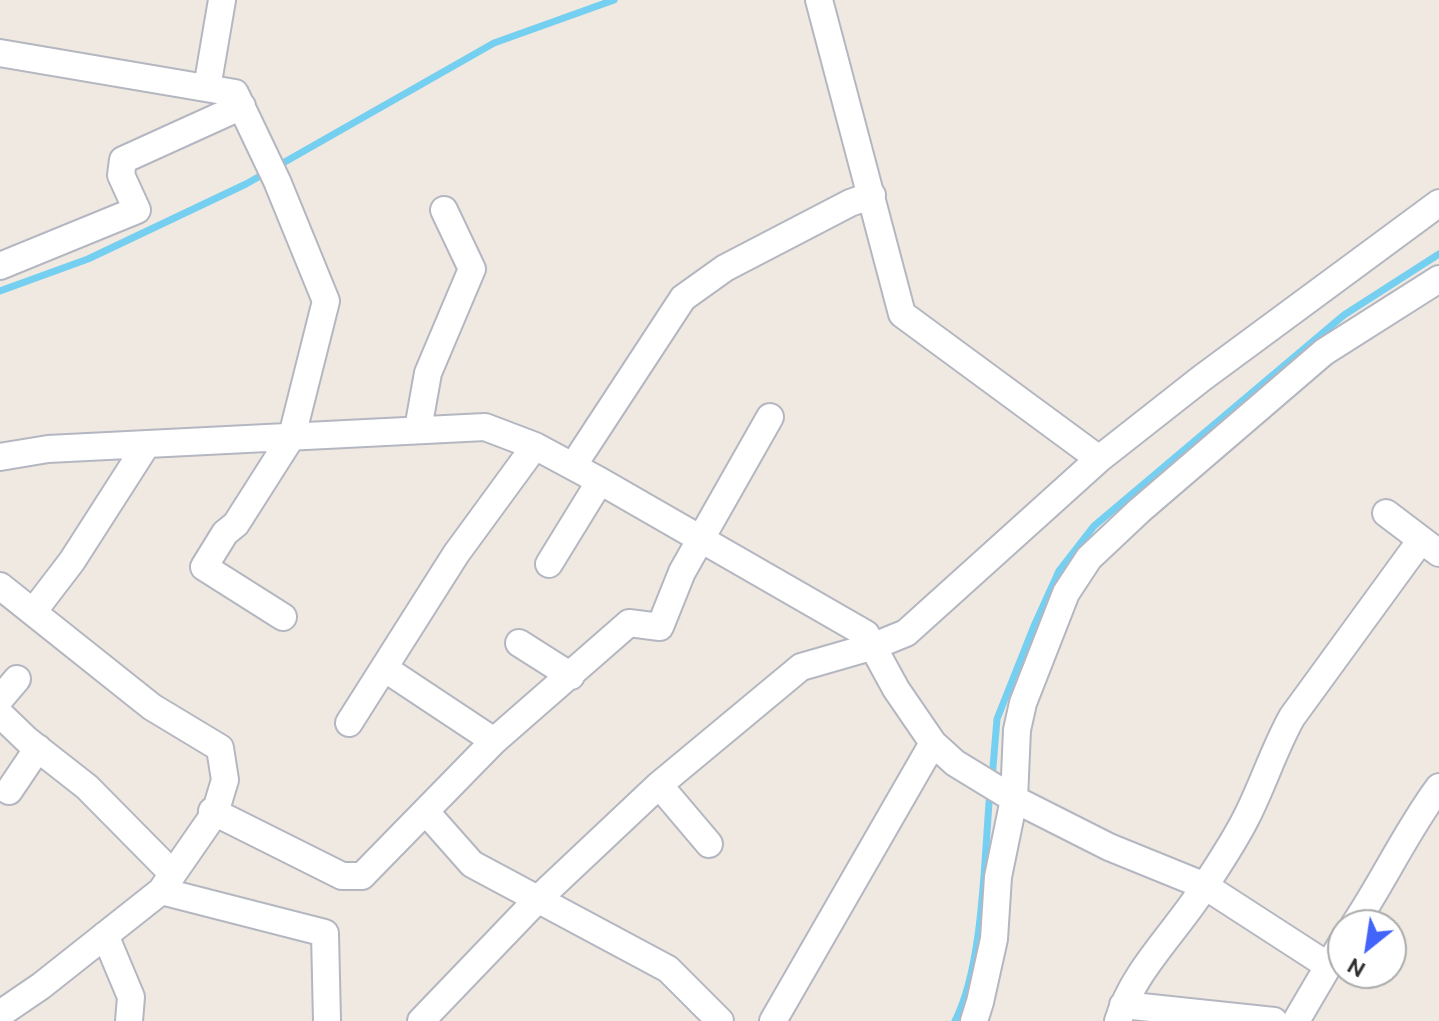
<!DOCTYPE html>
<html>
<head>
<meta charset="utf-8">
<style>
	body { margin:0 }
	#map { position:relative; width:1439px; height:1021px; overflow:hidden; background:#efe9e1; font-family:Ubuntu,sans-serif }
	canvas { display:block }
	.north { position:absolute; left:1327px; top:909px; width:80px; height:80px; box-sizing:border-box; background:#fff; border:2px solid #ababab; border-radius:50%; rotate:210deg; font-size:22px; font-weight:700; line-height:32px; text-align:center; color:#2e2e2e }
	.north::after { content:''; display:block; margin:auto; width:28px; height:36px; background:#4264fb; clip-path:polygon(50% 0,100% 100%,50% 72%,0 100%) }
</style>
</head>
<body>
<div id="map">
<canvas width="1439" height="1021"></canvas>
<div class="north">N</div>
</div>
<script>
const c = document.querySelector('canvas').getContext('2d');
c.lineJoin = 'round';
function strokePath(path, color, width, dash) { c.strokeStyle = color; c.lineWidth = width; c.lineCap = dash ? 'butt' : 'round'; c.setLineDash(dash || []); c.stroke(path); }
strokePath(new Path2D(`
	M0 291 88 259 246 184 494 43 614 0
	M992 779 997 719 1034 626 1059 571 1094 526 1344 315 1439 254
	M955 1021C984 964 984 857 990 791`), '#75cff0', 7);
const minor = new Path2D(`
	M819 0 902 314 1099 459
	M0 53 235 93 277 181 326 301 292 436 236 524 225 533 204 567 283 617
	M207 88 222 0
	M0 266 137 210 121 175 123 160 242 106
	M418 429 428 373 472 269 444 210
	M0 457 48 449 485 427 535 446 600 481 866 634 896 689 933 743 955 763 1014 799 1109 847 1205 886 1327 965
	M573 466 683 298 725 268 850 203 872 195
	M1386 513 1439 553
	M549 564 600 481
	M0 586 152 707 220 748 225 780 215 813 161 891
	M33 612 72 561 147 444
	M519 643 571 676
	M384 668 494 741
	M0 699 17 679
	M0 714 27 740 87 787 173 874
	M349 723 456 554 535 446
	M659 785 709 844
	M9 791 38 748
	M212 811 342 876H362L494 741 629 623 660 627 682 572 770 417
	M426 812 472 864 668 969 720 1021
	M1354 925C1384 880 1407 830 1439 787
	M105 935 131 997 129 1021
	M1123 1005 1274 1021
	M0 1014 41 986 161 891 325 933 327 1021
	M421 1021 538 899 659 785 801 667 874 646 906 633 1099 459 1202 378 1439 203
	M773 1021 933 743
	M974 1021 980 1002 994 939 998 877 1014 799 1017 730 1023 703 1066 593 1089 558 1140 510 1324 352 1439 279
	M1118 1021C1134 968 1180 928 1208 881 1221 861 1235 840 1246 818 1263 785 1274 749 1292 717L1421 540
	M1296 1021 1343 941`);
strokePath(minor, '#b4b7c1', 30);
strokePath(minor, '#fff', 26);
</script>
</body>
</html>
